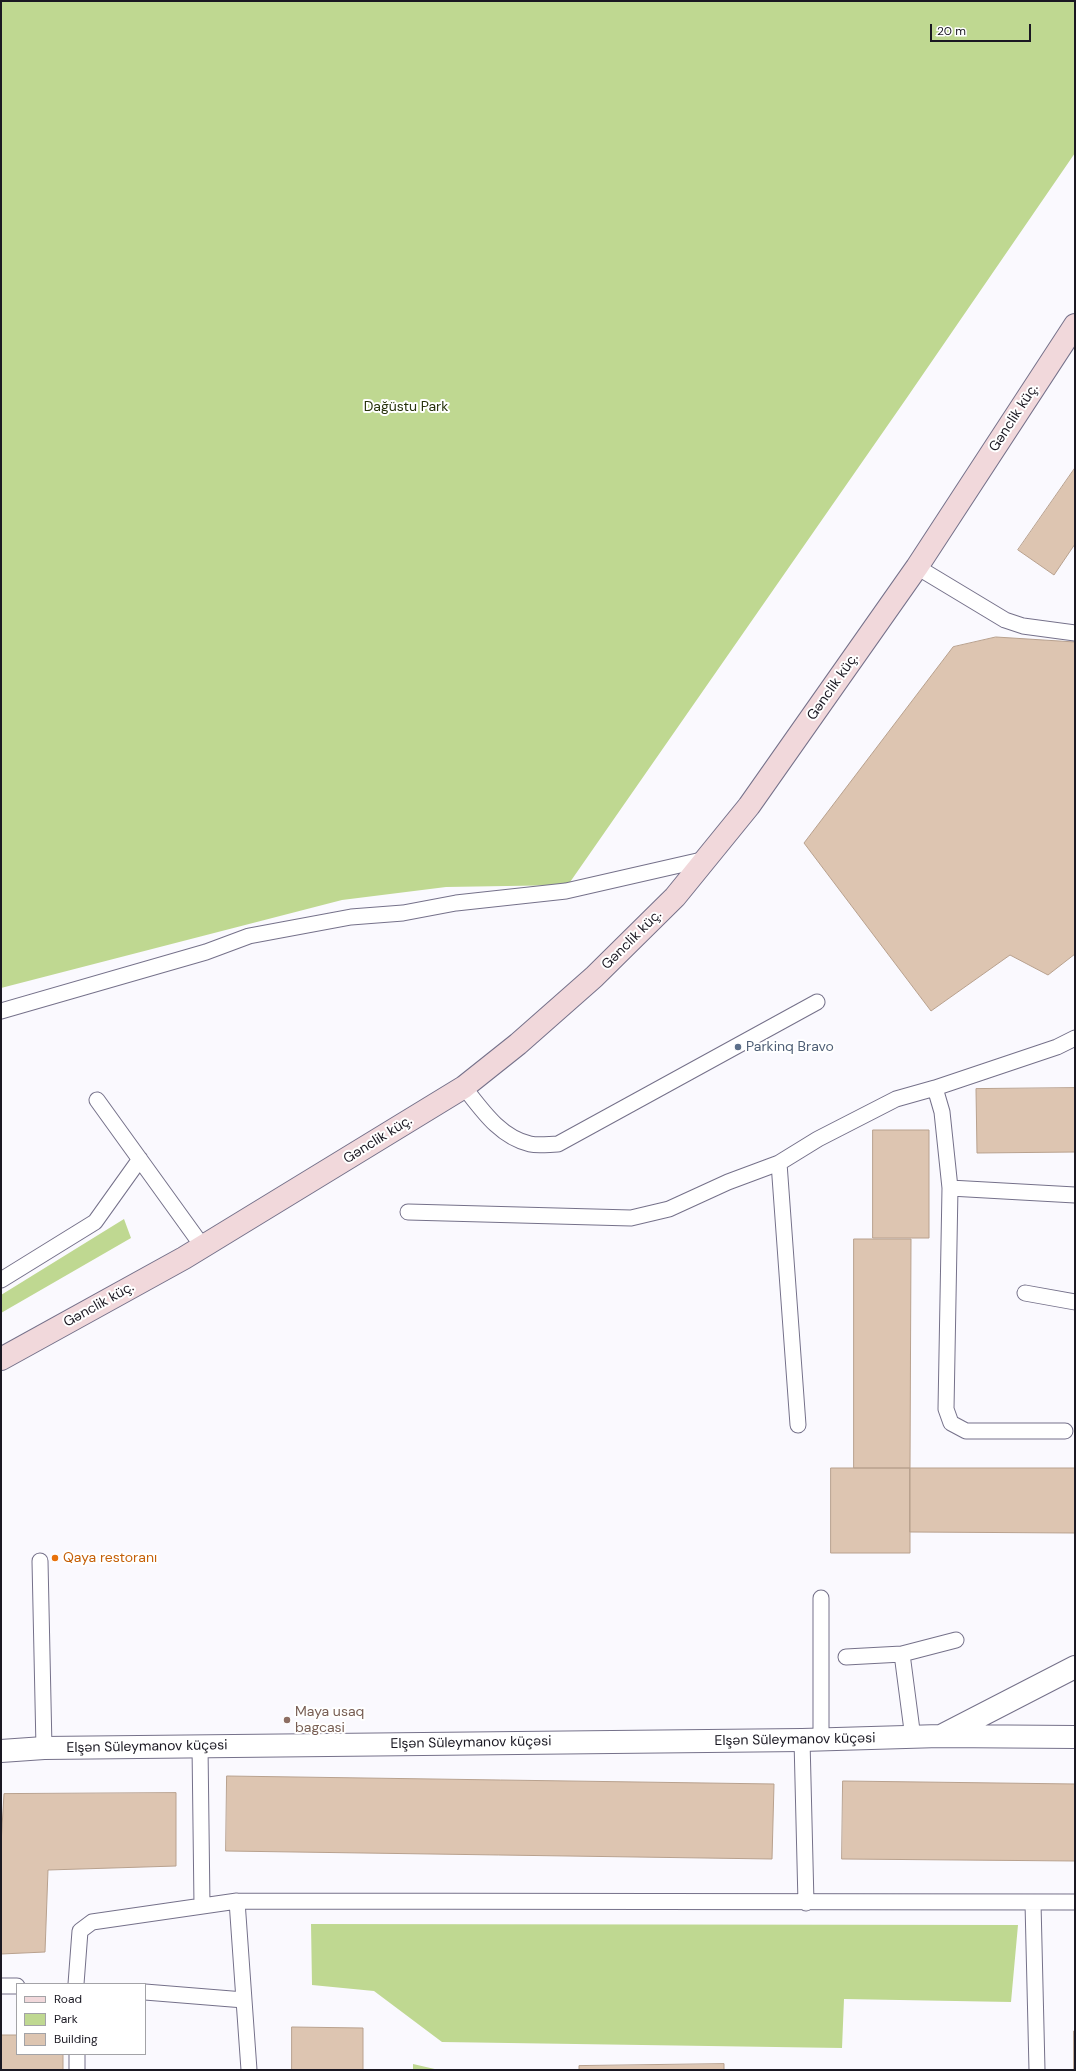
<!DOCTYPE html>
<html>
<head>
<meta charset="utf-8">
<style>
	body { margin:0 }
	#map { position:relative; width:1076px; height:2071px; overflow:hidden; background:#faf9fe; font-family:"DM Sans",sans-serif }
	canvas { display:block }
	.frame { position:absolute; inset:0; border:2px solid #1a1822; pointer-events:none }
	.legend { position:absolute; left:16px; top:1983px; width:130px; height:72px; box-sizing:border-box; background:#fff; border:1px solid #a3a3a7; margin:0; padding:5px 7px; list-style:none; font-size:12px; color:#1a1822 }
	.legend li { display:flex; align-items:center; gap:8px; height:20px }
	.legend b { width:20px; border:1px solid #a3a3a7 }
	.scale { position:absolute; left:930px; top:24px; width:101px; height:18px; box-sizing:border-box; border:2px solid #1a1822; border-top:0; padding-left:5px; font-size:12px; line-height:14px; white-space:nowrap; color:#1a1822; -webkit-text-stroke:3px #fff; paint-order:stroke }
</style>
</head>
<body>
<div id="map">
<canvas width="1076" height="2071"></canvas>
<div class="frame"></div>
<ul class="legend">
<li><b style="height:5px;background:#f1d8db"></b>Road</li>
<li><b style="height:11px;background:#bfd891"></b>Park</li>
<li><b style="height:11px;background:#ddc5b1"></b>Building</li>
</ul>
<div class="scale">20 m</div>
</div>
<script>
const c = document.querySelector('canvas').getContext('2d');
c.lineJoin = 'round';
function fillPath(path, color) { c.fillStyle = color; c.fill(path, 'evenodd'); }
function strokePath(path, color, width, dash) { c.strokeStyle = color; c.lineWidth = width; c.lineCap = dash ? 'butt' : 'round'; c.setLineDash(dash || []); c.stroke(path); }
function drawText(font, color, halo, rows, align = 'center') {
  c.font = font + ' "DM Sans",sans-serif'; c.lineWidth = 4; c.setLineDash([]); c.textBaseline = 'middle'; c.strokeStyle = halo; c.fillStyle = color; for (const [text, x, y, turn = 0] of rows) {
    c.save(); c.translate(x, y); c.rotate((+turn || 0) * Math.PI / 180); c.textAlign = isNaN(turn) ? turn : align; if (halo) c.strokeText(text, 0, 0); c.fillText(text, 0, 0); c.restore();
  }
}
fillPath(new Path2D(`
	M1 1H1075V153L906 399 568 885 446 887 342 900 1 988Z
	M124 1219 131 1238 1 1313V1295Z
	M311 1924 1018 1925 1011 2002 844 1999 842 2048 442 2042 374 1991 312 1985Z
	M413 2064 439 2070H413Z`), '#bfd891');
const building = new Path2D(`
	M1075 468V544L1054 575 1018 550Z
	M996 637 1075 642V954L1048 975 1010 955 931 1011 804 843 953 647Z
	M1075 1088V1152L977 1153 976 1089Z
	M873 1130H929V1238H873Z
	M854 1239H911L910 1468H854Z
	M831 1468H910V1553H831Z
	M910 1468H1075V1533L910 1532Z
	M227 1776 774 1784 772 1859 226 1851Z
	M843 1781 1075 1784V1861L842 1859Z
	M176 1793V1866L48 1870 45 1952 1 1954V1844L4 1794Z
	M292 2027 363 2028V2070H292Z
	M1074 2031H1075V2070H1074Z
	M1 2035H17V2054H63V2070H1Z
	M724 2064V2070H579V2066Z`);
fillPath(building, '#ddc5b1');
strokePath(building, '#b8a18e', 1);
const service = new Path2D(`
	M917 567 1005 620 1023 626 1075 633
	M1 1011 206 952 249 936 351 917 403 913 456 903 566 891 706 859
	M464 1087C482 1110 500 1137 530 1144 539 1146 550 1144 558 1144L817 1002
	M935 1088 942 1112 950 1188 946 1409 951 1423 966 1431H1065
	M97 1100 203 1247
	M779 1163 798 1425
	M950 1188 1075 1195
	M408 1212 631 1218 669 1209 728 1182 779 1163 818 1139 896 1099 935 1088 1057 1047 1075 1038
	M1 1280 95 1222 140 1159
	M1025 1293 1075 1302
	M40 1561 44 1748
	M821 1598V1739
	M902 1654 913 1738
	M846 1657 902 1654 956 1640
	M802 1740 806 1903
	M200 1746 202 1906
	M1033 1903 1037 2070
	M76 1984 80 1931 92 1922 237 1901 1075 1902
	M1 1986H17
	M145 1992 244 2000 237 1901
	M244 2000 249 2070
	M77 2054V2070`);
const minor = new Path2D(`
	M943 1735 1075 1667
	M1 1751 44 1748 802 1740 940 1736 1075 1737`);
const secondary = new Path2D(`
	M1 1359 184 1258 464 1087 518 1044 594 977 675 897 749 806 917 567 1075 325`);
strokePath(service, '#75718a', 17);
strokePath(minor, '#75718a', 24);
strokePath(secondary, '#75718a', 24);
strokePath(service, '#fff', 15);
strokePath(minor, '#fff', 22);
strokePath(secondary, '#f1d8db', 22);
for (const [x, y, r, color] of [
	[738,1047,4,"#5c6f8a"],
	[55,1558,4,"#e8710a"],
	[287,1720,4,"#8d6e63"]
]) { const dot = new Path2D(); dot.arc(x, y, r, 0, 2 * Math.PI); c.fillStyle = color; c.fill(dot); strokePath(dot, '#fff', 1.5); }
drawText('14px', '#28330c', '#fff', [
	["Dağüstu Park",406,407]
]);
drawText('14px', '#1a1822', '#fff', [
	["Gənclik küç.",1014,418,-57],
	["Gənclik küç.",833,687,-55],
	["Gənclik küç.",632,940,-45],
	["Gənclik küç.",378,1140,-32],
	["Gənclik küç.",99,1305,-29],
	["Elşən Süleymanov küçəsi",795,1740,-1],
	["Elşən Süleymanov küçəsi",471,1743,-1],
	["Elşən Süleymanov küçəsi",147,1747,-1]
]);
drawText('14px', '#4e5e75', '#fff', [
	["Parkinq Bravo",746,1047]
], 'left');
drawText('14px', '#c56008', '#fff', [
	["Qaya restoranı",63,1558]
], 'left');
drawText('14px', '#785e54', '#fff', [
	["Maya usaq",295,1712],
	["bagcasi",295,1728]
], 'left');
</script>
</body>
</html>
